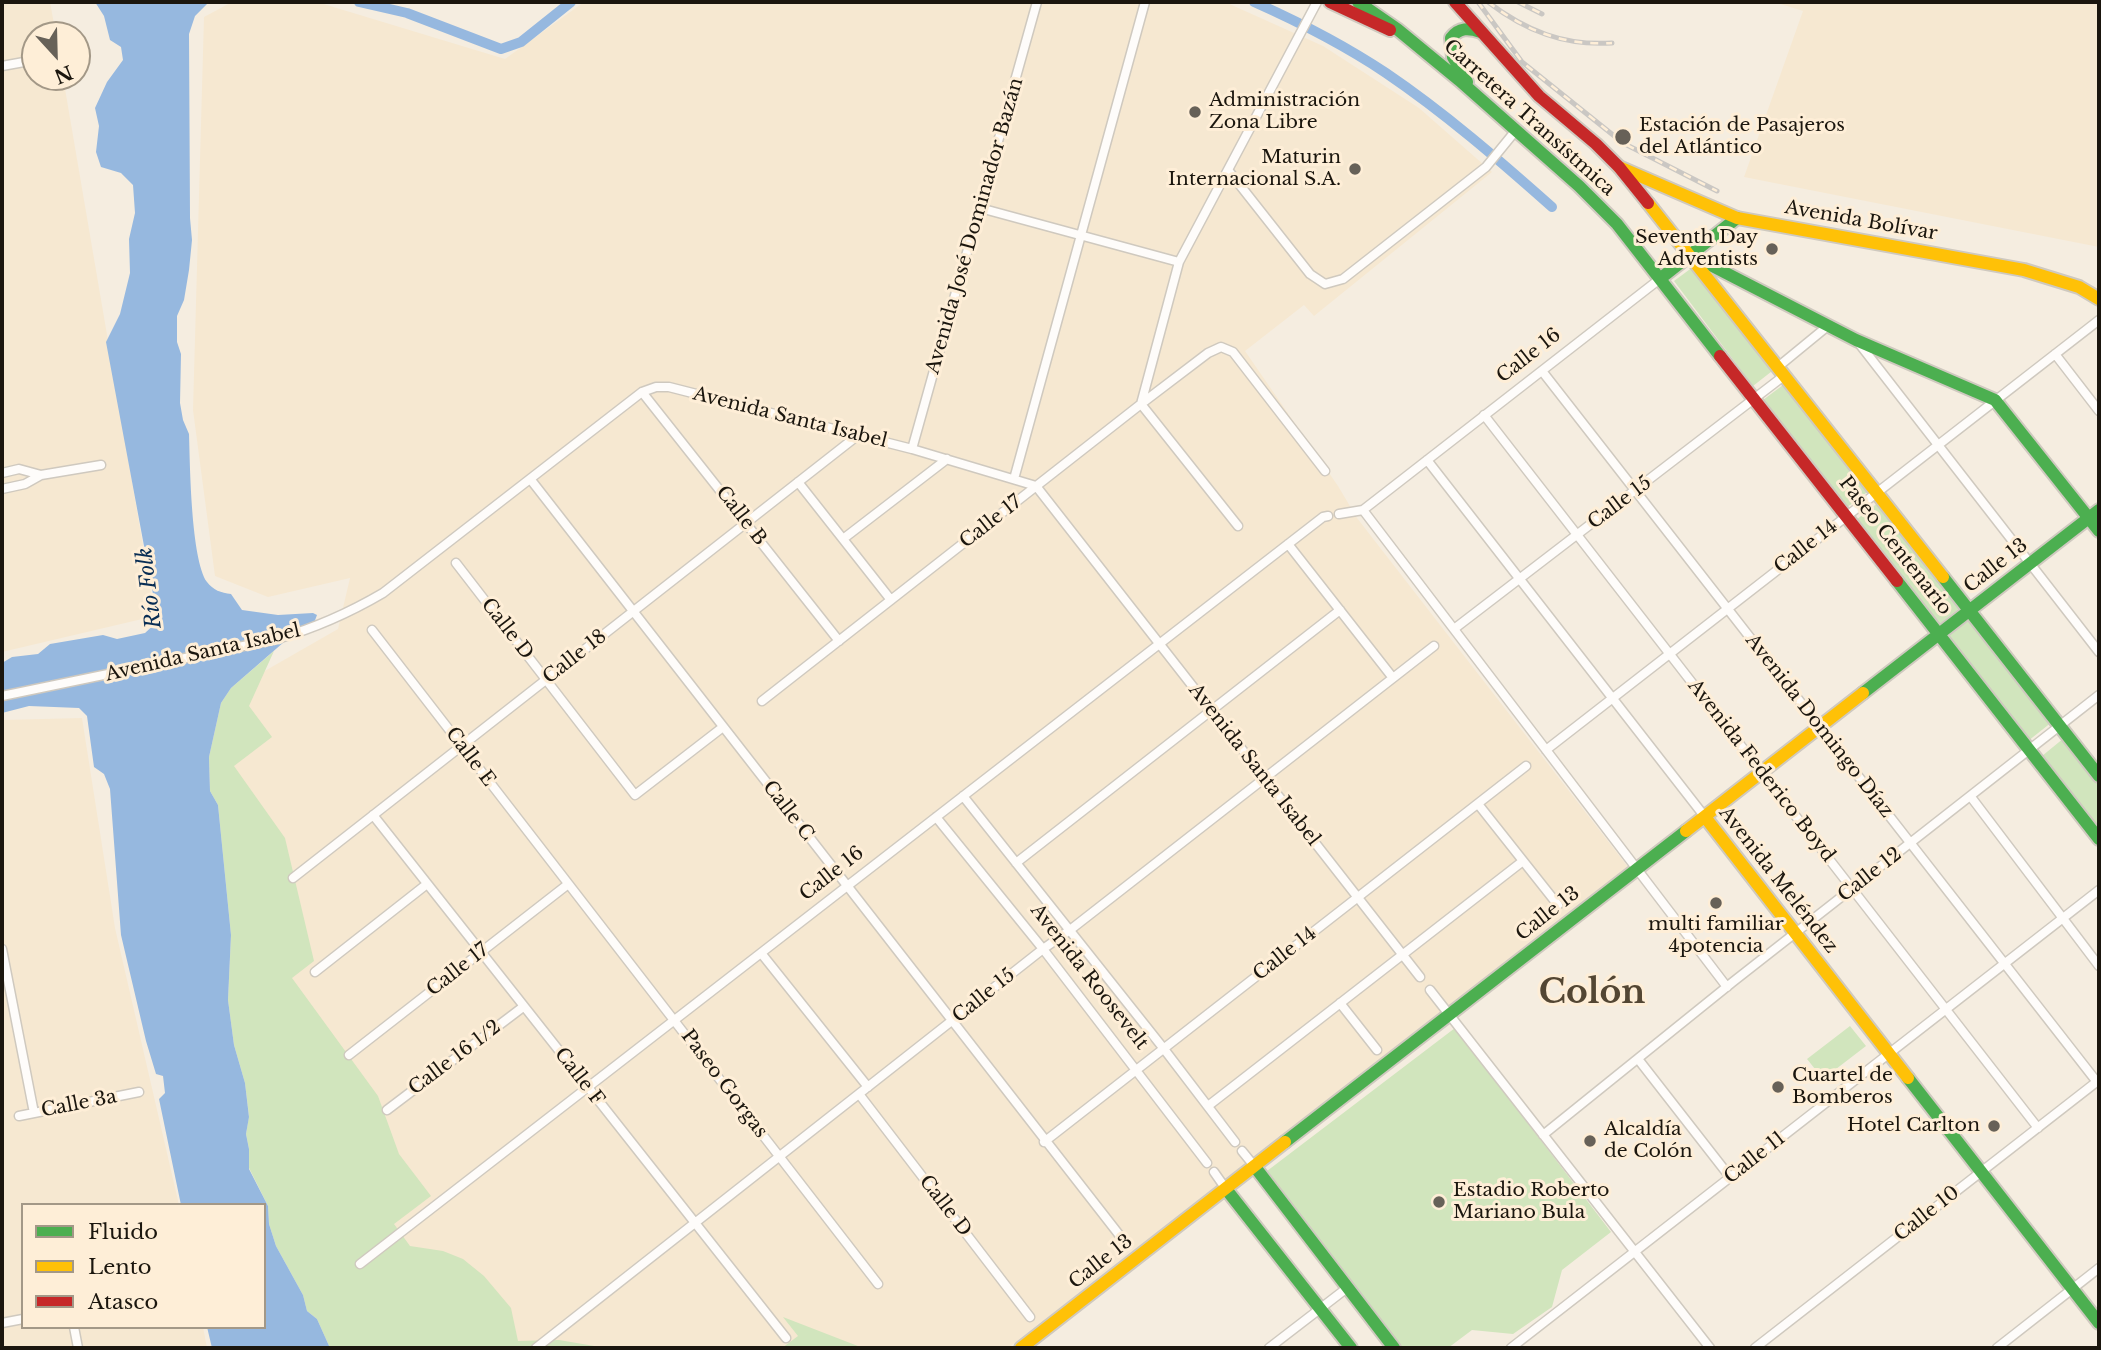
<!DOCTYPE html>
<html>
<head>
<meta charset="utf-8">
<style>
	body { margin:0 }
	#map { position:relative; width:2101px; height:1350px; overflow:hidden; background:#f5ede0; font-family:"Libre Baskerville",serif }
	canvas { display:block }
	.frame { position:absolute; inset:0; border:4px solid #1b160e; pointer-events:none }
	.legend { position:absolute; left:21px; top:1203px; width:245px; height:126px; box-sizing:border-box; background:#feeed7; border:2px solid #a39887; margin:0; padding:9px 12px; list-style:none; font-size:21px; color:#1b160e }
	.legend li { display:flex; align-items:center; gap:14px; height:35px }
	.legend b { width:35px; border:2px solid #a39887 }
	.north { position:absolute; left:21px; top:21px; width:70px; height:70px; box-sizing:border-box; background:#feeed7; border:2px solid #a39887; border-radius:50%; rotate:158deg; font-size:19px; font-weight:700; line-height:28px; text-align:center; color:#1b160e }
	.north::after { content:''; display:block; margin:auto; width:24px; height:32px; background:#676158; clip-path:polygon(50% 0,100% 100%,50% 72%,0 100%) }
</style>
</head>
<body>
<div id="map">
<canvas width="2101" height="1350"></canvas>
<div class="frame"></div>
<ul class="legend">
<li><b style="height:9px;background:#4caf50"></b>Fluido</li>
<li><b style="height:9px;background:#ffc107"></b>Lento</li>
<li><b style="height:9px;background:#c62828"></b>Atasco</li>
</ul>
<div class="north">N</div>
</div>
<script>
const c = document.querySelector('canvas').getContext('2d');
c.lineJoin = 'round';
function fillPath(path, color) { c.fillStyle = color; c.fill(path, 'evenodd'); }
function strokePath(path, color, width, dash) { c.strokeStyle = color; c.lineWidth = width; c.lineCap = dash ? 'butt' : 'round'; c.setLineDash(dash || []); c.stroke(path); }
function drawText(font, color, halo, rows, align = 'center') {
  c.font = font + ' "Libre Baskerville",serif'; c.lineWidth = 6; c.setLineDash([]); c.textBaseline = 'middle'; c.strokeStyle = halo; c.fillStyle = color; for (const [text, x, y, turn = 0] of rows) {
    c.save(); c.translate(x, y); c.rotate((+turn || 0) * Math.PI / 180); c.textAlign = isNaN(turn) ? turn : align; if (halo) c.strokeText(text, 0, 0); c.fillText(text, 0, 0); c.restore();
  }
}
fillPath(new Path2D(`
	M2 2H50L56 35H35V77H63L155 616 2 652Z
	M232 2H317L505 59 584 2H1225L1323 46 1419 108 1492 172 1314 316 1304 305 1245 351 1338 486 1357 518 1628 867 1008 1348H361L225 767 249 680 338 629 350 578 268 597 215 576 193 410 204 17Z
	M1774 2H2099V247L1744 177 1803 11Z
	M82 718 115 928 179 1205H23V1327H203L207 1348H2V720Z`), '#f6e8d1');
fillPath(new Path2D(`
	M1697 264 1776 368 1753 386 1674 281Z
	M1787 382 1870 490 1846 508 1763 400Z
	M1879 502 1915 553 1961 607 1938 625 1856 520Z
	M1971 619 2052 722 2028 741 1947 637Z
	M274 651 249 706 272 737 234 766 285 838 314 961 292 978 378 1096 399 1154 431 1196 394 1224 410 1246 443 1251 463 1259 484 1276 511 1308 518 1341 559 1340 606 1348H330L317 1319 307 1311 303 1295 276 1246 269 1224 268 1206 249 1168V1149L246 1134 249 1116 245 1083 234 1045 228 1000 231 935 218 805 210 791 209 757 221 703 231 688Z
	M2064 738 2099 783V830L2042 756Z
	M1850 1026 1866 1046 1823 1079 1807 1059Z
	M1455 1028 1611 1232 1562 1270 1552 1307 1513 1334 1472 1330 1448 1348H1402L1267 1171Z
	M783 1317 863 1348H782L798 1336Z`), '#d1e5bd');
fillPath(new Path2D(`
	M95 2H209L195 16 189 34 190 218 192 240 189 270 184 300 177 316V342L181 354 180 403 183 420 189 434C190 465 191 559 207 582 213 590 221 593 231 594L242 610 278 615 313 613 317 615 314 623 284 642 231 688 221 703 209 757 210 791 218 805 231 935 228 1000 234 1045 245 1083 249 1117 246 1134 249 1149V1169L268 1206 269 1224 276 1246 303 1295 307 1311 317 1319 330 1348H212L207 1327H264V1205H181L159 1099 165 1093 163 1076 156 1074 146 1041 121 935 110 789 104 774 94 767 87 716 79 708 29 706 2 713V663L12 657 38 654 50 644 103 635 117 639 145 633 158 621 106 342 120 314 130 273 129 239 135 213 133 185 121 173 101 167 96 152 99 126 95 108 107 82 123 60 121 47 110 40 104 16Z`), '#96b8df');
strokePath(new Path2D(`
	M359 2 407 13 501 49 521 42 571 2
	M1254 2C1299 22 1344 45 1386 73 1445 113 1499 160 1552 207`), '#96b8df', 10);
strokePath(new Path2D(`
	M1124 1241 1131 1250`), '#d4cdc0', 8, [8, 4]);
const street = new Path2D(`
	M2 66 35 60
	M1228 170 1310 274 1325 284 1343 279 1486 167 1517 129
	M980 208 1179 262
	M1858 342 2099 652
	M2055 354 2099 411
	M1779 366 1829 325
	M1542 371 2097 1082
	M642 392 839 641
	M1484 415 2038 1128
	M912 449 1037 2
	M1427 460 1705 817
	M2 473 19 469 41 475
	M1014 479 1145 2
	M531 480 1124 1241
	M798 482 891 600
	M2 489 25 484 41 475 101 465
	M1363 510 1727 987
	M1339 514 1363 510 1661 278
	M1238 526 1141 404 1179 262 1317 2
	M843 539 947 459
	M1288 544 1393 678
	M456 563 635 795 723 727
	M1454 629 1785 375
	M372 630C540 848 709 1066 878 1284
	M2 696 277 639C315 628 349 613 383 593L642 392 656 387H669L912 449 1036 486 1420 977
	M762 701 1141 404 1208 353 1221 347 1233 352 1325 471
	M1546 750 2099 320
	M963 796 1164 1049 1235 1142
	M1971 797 2099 966
	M1478 804 1558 905
	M373 815 786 1338
	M936 817 1043 949 1207 1163
	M1016 863 1340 610
	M293 878 857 436
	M2 949 34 1113
	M761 953 868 1087
	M315 972 427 884
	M1430 990 1710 1348
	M1340 1003 1377 1050
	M349 1055 567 885
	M1638 1059 1730 1177
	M859 1094 1030 1317
	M1208 1106 1523 861
	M387 1110 523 1007
	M19 1116 139 1092
	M1543 1135 1734 981 2099 695
	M1044 1142 1526 766
	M1242 1151 1255 1167
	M1214 1172 1226 1189
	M360 1264 1323 517 1328 516
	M2 1323 23 1319
	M74 1327 78 1348
	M536 1348 1043 949 1070 930 1434 646
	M1269 1348 1347 1288
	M1511 1348 2099 890
	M1755 1348 2099 1080
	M1997 1348 2099 1268`);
const fast = new Path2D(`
	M1358 2 1397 29 1459 80 1579 186 1617 224 1720 356
	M1467 82 1453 57 1451 38C1459 27 1469 28 1481 32
	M1691 255 1856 340 1995 400 2099 531
	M1661 278 1737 218
	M1943 577 2099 776
	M1897 581 2099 839
	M1863 693 2099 510
	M1908 1078 2099 1323
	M1285 1142 1686 831
	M1255 1167 1394 1348
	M1226 1189 1351 1348`);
const slow = new Path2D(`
	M1619 167 1737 218 2024 270 2079 287 2099 299
	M1648 203 1943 577
	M1705 817 1908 1078
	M1686 831 1863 693
	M1021 1348 1285 1142`);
const jam = new Path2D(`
	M1330 2 1390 30
	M1455 2 1539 96 1596 144 1619 167 1648 203
	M1720 356 1897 581`);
strokePath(street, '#cfc9bf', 11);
strokePath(fast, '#cfc9bf', 16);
strokePath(slow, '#cfc9bf', 16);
strokePath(jam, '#cfc9bf', 16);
strokePath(street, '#fefcfa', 8);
strokePath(fast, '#4caf50', 12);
strokePath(slow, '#ffc107', 12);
strokePath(jam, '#c62828', 12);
const rail = new Path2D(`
	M1478 2 1522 62 1623 143 1717 191
	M1488 2C1526 31 1564 46 1612 43
	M1518 2 1542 14`);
strokePath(rail, '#cac7c3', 5);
strokePath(rail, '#feeed7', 2.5, [8]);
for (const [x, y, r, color] of [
	[1195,112,7,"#676158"],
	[1623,137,9,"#676158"],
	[1355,169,7,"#676158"],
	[1772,249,7,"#676158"],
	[1716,903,7,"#676158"],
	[1778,1087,7,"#676158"],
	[1994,1126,7,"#676158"],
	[1590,1141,7,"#676158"],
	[1439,1202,7,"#676158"]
]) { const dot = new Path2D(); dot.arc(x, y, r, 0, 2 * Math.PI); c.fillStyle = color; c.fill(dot); strokePath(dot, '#feeed7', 2.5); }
drawText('19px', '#1b160e', '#feeed7', [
	["Administración",1209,101],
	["Zona Libre",1209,123],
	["Estación de Pasajeros",1639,126],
	["del Atlántico",1639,148],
	["Maturin",1341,158,"right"],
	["Internacional S.A.",1341,180,"right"],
	["Seventh Day",1758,238,"right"],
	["Adventists",1758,260,"right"],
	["multi familiar",1716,925,"center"],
	["4potencia",1716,947,"center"],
	["Cuartel de",1792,1076],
	["Bomberos",1792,1098],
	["Hotel Carlton",1980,1126,"right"],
	["Alcaldía",1604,1130],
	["de Colón",1604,1152],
	["Estadio Roberto",1453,1191],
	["Mariano Bula",1453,1213]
], 'left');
drawText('19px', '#1b160e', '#feeed7', [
	["Carretera Transístmica",1529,118,42],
	["Avenida Bolívar",1861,221,10],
	["Avenida José Dominador Bazán",975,226,-74],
	["Calle 16",1529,356,-38],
	["Avenida Santa Isabel",790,418,14],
	["Calle 15",1620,503,-37],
	["Calle B",741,516,52],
	["Calle 17",991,522,-38],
	["Paseo Centenario",1895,546,52],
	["Calle 14",1806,547,-38],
	["Calle 13",1996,566,-38],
	["Calle D",507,629,52],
	["Avenida Santa Isabel",203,653,-13],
	["Calle 18",575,657,-38],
	["Avenida Domingo Díaz",1819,726,52],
	["Calle E",470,757,53],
	["Avenida Santa Isabel",1254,765,52],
	["Avenida Federico Boyd",1761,771,52],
	["Calle C",788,811,52],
	["Calle 16",832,874,-38],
	["Calle 12",1870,875,-38],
	["Avenida Meléndez",1778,880,52],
	["Calle 13",1548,914,-38],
	["Calle 14",1285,954,-38],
	["Calle 17",458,970,-38],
	["Avenida Roosevelt",1089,977,52],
	["Calle 15",984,996,-39],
	["Calle 16 1/2",455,1058,-37],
	["Calle F",579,1077,52],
	["Paseo Gorgas",724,1084,53],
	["Calle 3a",79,1104,-11],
	["Calle 11",1755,1158,-38],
	["Calle D",945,1206,52],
	["Calle 10",1927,1214,-38],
	["Calle 13",1101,1262,-38]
]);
drawText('italic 21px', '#082d54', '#feeed7', [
	["Río Folk",150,588,-97]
]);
drawText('bold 33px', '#534633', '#feeed7', [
	["Colón",1592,994]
]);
</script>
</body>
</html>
